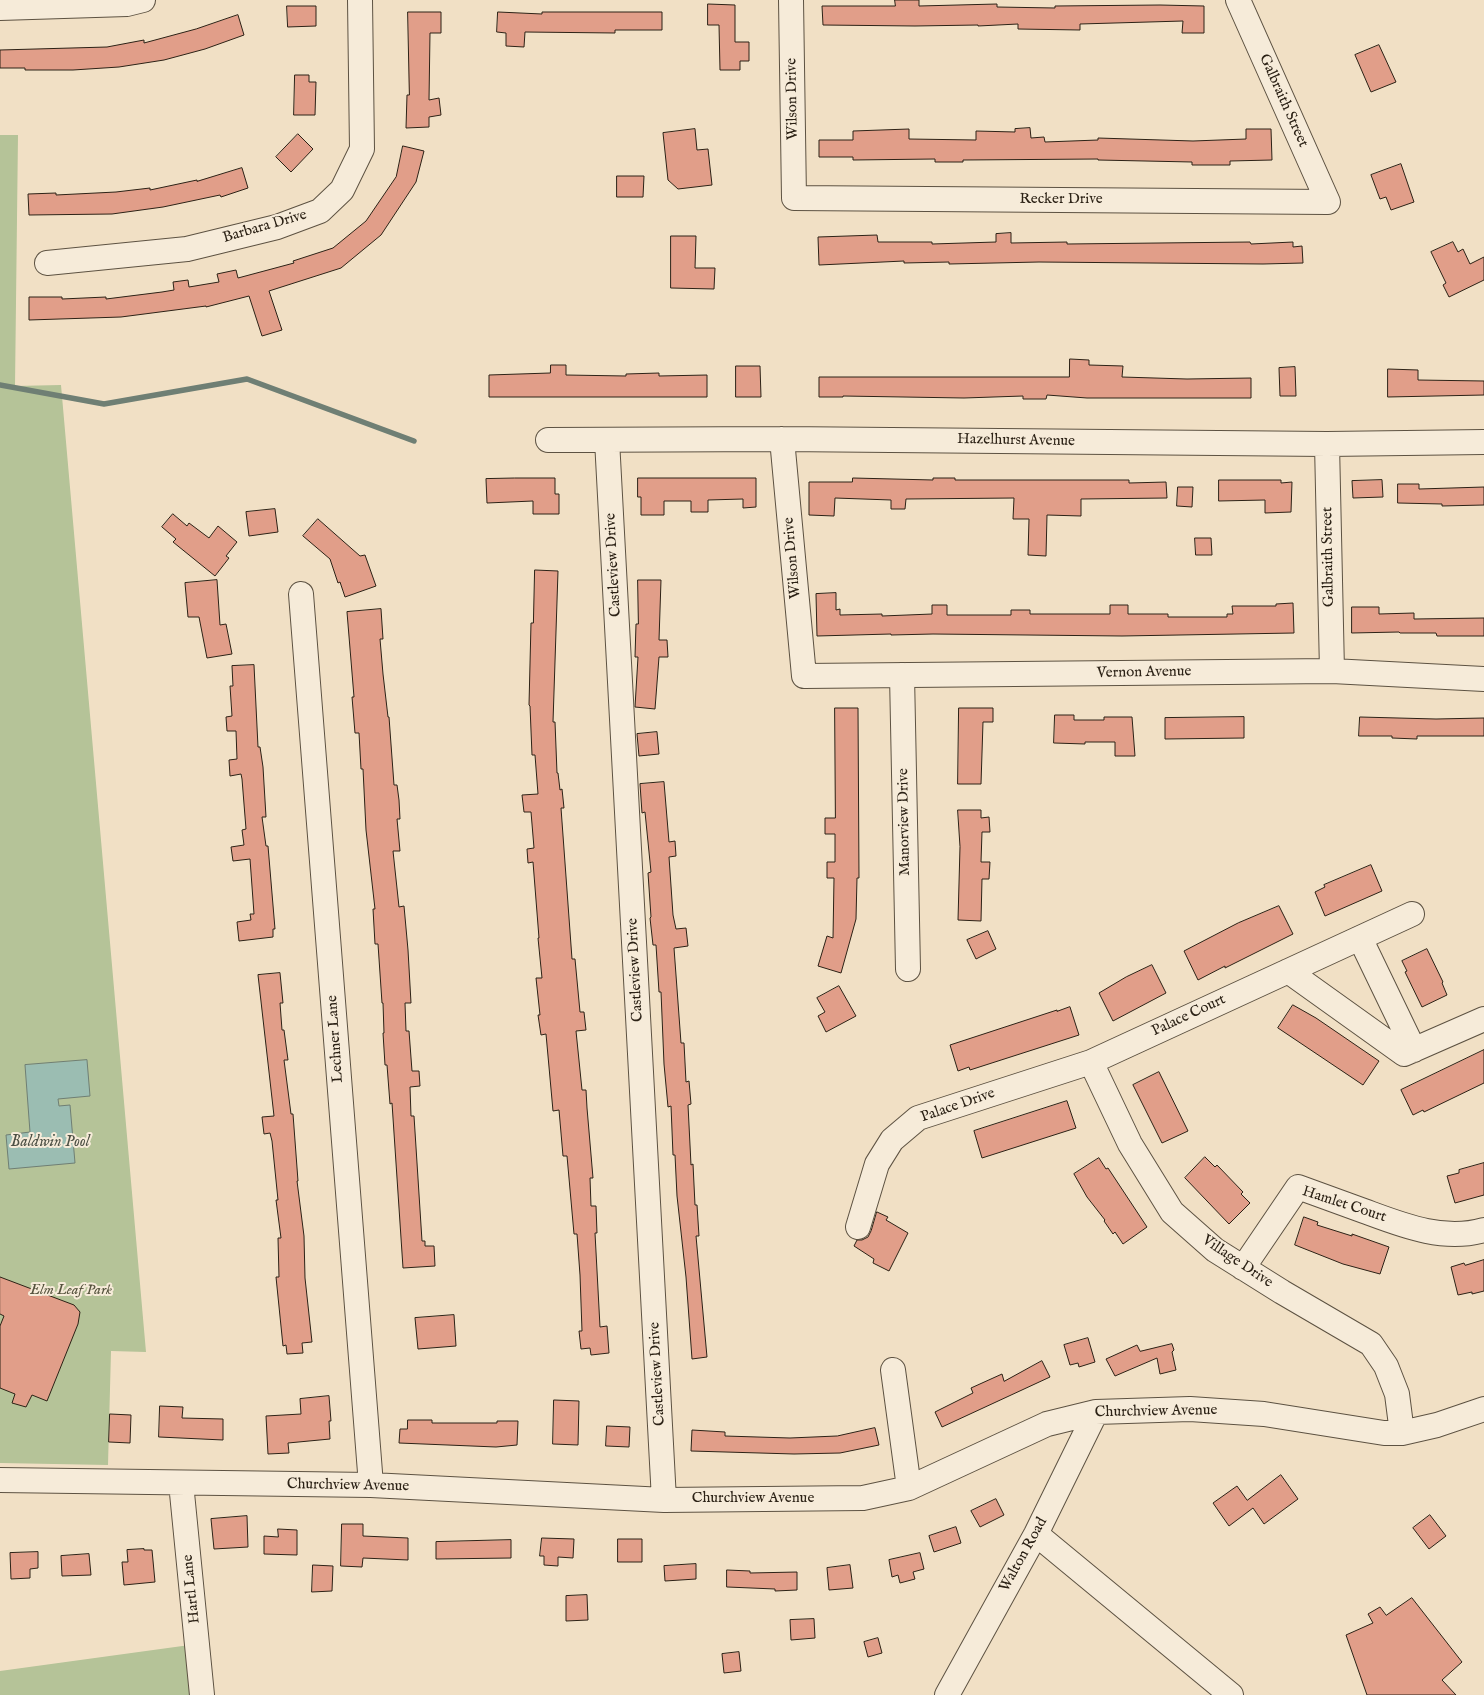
<!DOCTYPE html>
<html>
<head>
<meta charset="utf-8">
<style>
	body { margin:0 }
	canvas { display:block; background:#f1e0c5 }
</style>
</head>
<body>
<canvas width="1484" height="1695"></canvas>
<script>
const c = document.querySelector('canvas').getContext('2d');
c.lineJoin = 'round';
function fillPath(path, color) { c.fillStyle = color; c.fill(path, 'evenodd'); }
function strokePath(path, color, width, dash) { c.strokeStyle = color; c.lineWidth = width; c.lineCap = dash ? 'butt' : 'round'; c.setLineDash(dash || []); c.stroke(path); }
function drawText(font, color, halo, rows, align = 'center') {
  c.font = font + ' "IM FELL English",serif'; c.lineWidth = 4; c.setLineDash([]); c.textBaseline = 'middle'; c.strokeStyle = halo; c.fillStyle = color; for (const [text, x, y, turn = 0] of rows) {
    c.save(); c.translate(x, y); c.rotate((+turn || 0) * Math.PI / 180); c.textAlign = isNaN(turn) ? turn : align; if (halo) c.strokeText(text, 0, 0); c.fillText(text, 0, 0); c.restore();
  }
}
fillPath(new Path2D(`
	M0 135H18L15 386 61 385 146 1352 111 1351 108 1465 0 1463Z
	M197 1644 201 1695H0V1671Z`), '#b5c398');
const water = new Path2D(`
	M87 1060 90 1096 58 1099 59 1106 70 1105 75 1163 9 1169 6 1135 30 1132 25 1065Z`);
fillPath(water, '#9bbdb2');
strokePath(water, '#6f7f74', 1);
strokePath(new Path2D(`
	M0 385 104 404 247 379 414 441`), '#6f7f74', 5.5);
const building = new Path2D(`
	M895 0H919V6L997 4V7L1055 8V6L1160 5 1204 6V33H1182L1183 21 1080 24V30L1018 29V24L978 26V25L915 26 823 25 822 6H895Z
	M708 4 735 5V42H749V61H740V70H720L719 25H708Z
	M287 6H316V26L288 27Z
	M408 12H441V33H430L429 100 439 98 441 115 429 117V127L406 128 407 95H409Z
	M498 12 542 14V12H662V30H615V33L525 32 524 47 506 46V33L497 32Z
	M238 15 244 35 205 49 164 60 119 67 73 70H25V68H0V50L107 47 144 40V43L196 29Z
	M1379 45 1396 82 1371 92 1355 55Z
	M295 75H309V82H316L315 115H294Z
	M1030 128 1031 138 1044 137 1045 142 1098 140V138L1193 141 1246 139V129H1271L1272 160 1230 161V165H1192V162L1098 160V159L963 160V162H935V159L853 160V157H819V140H853V131L909 129V139L976 140V131L1015 132V129Z
	M695 129 697 150 708 149 712 185 678 189 668 180 663 133Z
	M298 134 313 149 291 172 276 157Z
	M403 146 424 151 416 182 381 235 341 268 269 291 282 330 262 336 249 296 206 307V306L121 317 29 320V297H62V299L106 297V299L162 292 174 290 173 282 188 280 189 287 219 282 217 274 236 270 238 278 294 263 293 261 333 248 366 221 396 177Z
	M1401 164 1414 202 1391 210 1386 197 1380 199 1371 175Z
	M242 168 248 188 221 197 220 195 163 207 112 214 29 215 28 194 56 193V195L116 192 150 188V190L197 180V181Z
	M617 176H644L643 197H617Z
	M1011 233V243L1067 242V244L1250 242 1251 244 1293 242V247L1302 246 1303 263 1263 264 1039 262 949 264V262L904 263V261L819 265 818 237 877 235 878 242H932V244L996 242V234Z
	M671 236H696L695 268H715L714 289 671 288Z
	M1453 242 1458 252 1463 249 1470 264 1484 257V280L1449 297 1443 285 1446 283 1431 252Z
	M1070 359 1089 360V365L1123 366 1122 377 1187 379 1251 378V398H1087L1047 395 1046 399H1023V396L964 398 843 396V397H819V377H1069Z
	M551 365H566V375L626 376V374L659 373V376L707 375V397H489V375L550 373Z
	M736 366H760L761 397H736Z
	M1295 367 1296 396H1280L1279 368Z
	M1388 369 1418 370V380L1484 381V395L1388 397Z
	M515 478H555V494H559V514H533V501L487 503 486 479Z
	M638 478H756V507L743 508V499L708 500V512H691V501H664V515H641V497H638Z
	M853 478 933 480V478H955V480H1129V483L1166 482 1167 498 1081 499V516L1047 515 1046 556 1028 555 1029 519H1013L1014 498 906 499 905 509H891V500L835 498 834 516 809 515V482H852Z
	M1219 480H1281V483L1292 482 1291 512 1265 513V500L1219 501Z
	M1382 480 1383 497 1353 498 1352 481Z
	M1398 484H1419V489L1484 487V505L1442 506V504L1398 503Z
	M1178 487H1193L1192 507 1177 506Z
	M275 509 278 532 249 536 246 512Z
	M173 514 187 526 189 523 209 538 218 526 237 542 226 556 229 558 215 576 173 542 176 539 162 527Z
	M318 519 360 556 365 555 376 586 345 597 340 582 338 583 330 559 303 536Z
	M1195 538H1211L1212 555H1196Z
	M535 570 558 571 553 722H555L557 773H558L560 790 562 789 564 808H561L572 959H575L580 1012H584L586 1030 576 1031 582 1090H586L587 1108 593 1178H590L591 1206H596L597 1233H595L600 1327 607 1326 609 1353 591 1355 590 1348 581 1349 579 1331H582L580 1275 577 1234H574L567 1156H563L559 1110 553 1111 546 1034 541 1035 538 1015H540L536 978H542L538 938H539L533 862 528 863 527 849 534 848 531 812H524L522 795 538 794 535 755H532L530 706 529 705 531 623H533Z
	M217 580 220 625 226 624 232 654 207 658 199 617H188L185 583Z
	M638 580H661L659 640H667L668 657H659L655 709 635 707 638 657H635L636 624H638Z
	M836 593V610L840 609V615L882 614V616L932 614V605H947V615H1011V610H1030V614H1110V605H1128V614H1168V617H1227V614H1233L1232 606H1276V604L1293 603 1294 633 1122 636 933 634 891 635V634L817 636 816 594Z
	M1352 607H1379V614L1414 613V619L1484 618V636H1437L1436 633H1400L1399 632 1352 633Z
	M381 609 383 639H380L383 674 388 717H389L394 785H397L399 800 400 819H397L400 851H393L399 907 404 906 408 950 411 1003H405L406 1031H409L412 1071H419L420 1086 410 1087 411 1116H414L422 1241H425V1246H434L435 1266 403 1268 392 1103 390 1104 387 1065H385L383 1033H384L383 1003H382L378 944H375L373 909H375L366 830 363 769H361L359 733H355L352 697H354L347 612Z
	M254 665 258 747H260L263 767 266 817H262L266 846H268L275 929H273V937L239 941 237 922 251 920 250 914H254L250 859 233 861 231 847 244 845 242 830 246 829 242 779 241 774 230 776 229 760 237 759 236 731H227L226 717 232 716 230 686H233L232 666Z
	M835 708H858L859 878H857L856 919 841 973 818 966 827 936 833 938 834 878H827V862H835V834H825V818H835Z
	M959 708H993V722H983L981 784H958Z
	M1055 715H1074V720H1104V717H1132L1135 756H1115V742H1085V744L1054 743Z
	M1244 717V738L1165 739V718Z
	M1360 717 1436 719 1484 718V736H1417V739L1392 738V736H1359Z
	M657 732 659 754 639 756 637 734Z
	M664 782 669 842 675 841 676 856 669 857 673 915 676 929 686 928 688 946 674 948 681 1043H684L686 1082 689 1081 691 1104 688 1105 691 1165 693 1164 695 1205H697L699 1236H696L707 1357 692 1359 686 1277 677 1196 675 1155H673L671 1106 668 1107 664 1064 661 992H659L656 945H653L650 918 651 917 648 873 651 872 645 812 642 813 640 784Z
	M958 810H981V818L989 817 990 832H982L981 862H990L989 879H982L981 921 958 920 960 847Z
	M1371 865 1382 891 1325 916 1315 892 1325 887 1324 885Z
	M1279 906 1293 934 1225 968V966L1198 980 1184 951 1238 923Z
	M988 931 996 949 976 959 967 940Z
	M1427 949 1443 982 1442 983 1447 995 1422 1007 1405 972 1407 971 1402 961Z
	M1152 965 1166 993 1113 1021 1099 993 1126 977Z
	M280 973 283 1003H280L282 1030H284L288 1060H284L291 1114H293L298 1181H297L304 1236 305 1278 312 1342 302 1343 303 1353 287 1354 286 1345 283 1346 276 1277H279L278 1238H281L276 1200H278L272 1141 270 1133 264 1134 262 1117 274 1116 258 975Z
	M839 986 856 1016 826 1032 818 1016 825 1012 817 998Z
	M1293 1005 1316 1018 1379 1061 1363 1085 1278 1028Z
	M1070 1007 1079 1035 970 1070 969 1067 958 1071 950 1045 1057 1010V1011Z
	M1484 1050V1083L1424 1112 1423 1110 1413 1115 1401 1090Z
	M1159 1072 1188 1131 1162 1143 1133 1085Z
	M1067 1101 1076 1128 982 1158 974 1131Z
	M1205 1157 1215 1167 1217 1165 1243 1192 1241 1194 1250 1203 1229 1224 1185 1178Z
	M1099 1158 1106 1169 1108 1168 1147 1227 1123 1244 1115 1232 1113 1234 1104 1221 1105 1220 1087 1197 1074 1174Z
	M1484 1163V1195L1455 1203 1447 1176 1459 1173V1170Z
	M877 1212 888 1217 886 1220 908 1233 889 1271 873 1263 874 1259 854 1246 857 1240H862L868 1237 871 1231Z
	M1304 1217 1318 1222 1317 1225 1352 1236V1234L1389 1247 1380 1274 1343 1264 1295 1245Z
	M1484 1260V1291L1472 1294V1292L1458 1295 1451 1267 1464 1263 1465 1265Z
	M0 1277 74 1305 80 1312 78 1324 47 1401 32 1395 26 1407 12 1403 15 1394 0 1388V1326L4 1316 0 1314Z
	M454 1315 456 1346 418 1349 415 1318Z
	M1088 1338 1095 1362 1079 1367 1078 1363 1070 1365 1064 1345Z
	M1172 1344 1174 1350 1172 1352 1176 1370 1160 1374 1157 1358 1115 1376 1106 1359 1137 1345 1140 1351Z
	M1042 1361 1050 1377 942 1427 935 1412 973 1393 971 1388 1002 1374 1004 1381Z
	M329 1396 331 1421H329L330 1439 288 1443 289 1453 268 1454 266 1416 301 1414 300 1399Z
	M554 1400 579 1401 578 1445 553 1444Z
	M160 1406 183 1407 182 1418 223 1419V1440L159 1437Z
	M110 1414 131 1415 130 1443 109 1442Z
	M408 1420H432V1423H497V1421H518L517 1445 496 1447 399 1443 400 1429H407Z
	M607 1426 630 1427 629 1447 606 1446Z
	M875 1428 879 1445 840 1453 794 1454 691 1451 692 1430 725 1432V1436L790 1438 837 1436Z
	M1281 1475 1298 1499 1264 1524 1253 1508 1229 1526 1213 1503 1237 1486 1247 1500Z
	M996 1499 1004 1515 980 1527 971 1511Z
	M1430 1515 1446 1536 1429 1549 1413 1528Z
	M247 1516 248 1547 214 1549 211 1519Z
	M342 1524H363V1536L408 1538V1560L363 1558 362 1567 341 1566Z
	M956 1527 961 1543 934 1552 929 1536Z
	M278 1529 297 1530V1555L264 1554V1536L278 1537Z
	M542 1538 574 1539 573 1558 558 1557V1566L544 1565V1556H540Z
	M618 1539H642V1562H618Z
	M511 1540V1558L436 1559V1542Z
	M144 1549V1550H152L155 1582 124 1585 122 1562H128L127 1550Z
	M38 1552V1568L30 1569V1578L11 1579 10 1553Z
	M920 1553 924 1569 913 1572 915 1579 900 1583 898 1575 892 1577 889 1560Z
	M89 1554 91 1575 62 1576 61 1556Z
	M696 1564V1579L665 1581 664 1566Z
	M313 1565 333 1566 332 1591 312 1592Z
	M850 1565 853 1588 829 1590 827 1568Z
	M727 1570 750 1571V1573L797 1572V1590L775 1591V1589L727 1587Z
	M587 1595 588 1620 566 1621V1596Z
	M1412 1598 1462 1662 1442 1680 1456 1695H1367L1346 1635 1373 1623 1368 1614 1380 1607 1386 1615Z
	M814 1619 815 1638 791 1640 790 1620Z
	M878 1638 882 1653 868 1657 864 1642Z
	M739 1652 741 1671 724 1673 722 1654Z`);
fillPath(building, '#e19e89');
strokePath(building, '#2c2216', 1);
const minor = new Path2D(`
	M791 0 794 198 1328 202 1238 0
	M0 8 127 4 143 0
	M47 263 187 249 277 227 320 211 342 190 362 149 360 0
	M782 439 804 676 1332 671 1484 679
	M548 440 782 439 1327 444 1484 442
	M607 440 664 1500
	M1327 444 1332 671
	M301 594 371 1485
	M902 675 908 969
	M1360 938 1414 1050
	M1288 971 1404 1054 1484 1019
	M1091 1062 1130 1144 1172 1212 1215 1250 1282 1292 1371 1344 1386 1366 1397 1394 1402 1433
	M858 1227 877 1164 892 1140 918 1118 1091 1062 1412 914
	M1243 1268 1298 1187C1320 1195 1342 1203 1364 1211 1402 1225 1443 1242 1484 1230
	M893 1370 909 1488
	M0 1480 371 1485 664 1500 863 1498 909 1488 1047 1424 1096 1412 1190 1409 1264 1414 1384 1433H1402L1437 1425 1484 1409
	M181 1483 202 1695
	M1036 1534 1231 1695
	M947 1695 1036 1534 1096 1412`);
strokePath(minor, '#5d5242', 26);
strokePath(minor, '#f6ebd9', 24);
drawText('15px', '#2c2216', '#f6ebd9', [
	["Wilson Drive",793,99,-91],
	["Galbraith Street",1283,101,66],
	["Recker Drive",1061,200],
	["Barbara Drive",265,227,-16],
	["Hazelhurst Avenue",1016,441,1],
	["Galbraith Street",1329,557,-91],
	["Wilson Drive",793,558,-95],
	["Castleview Drive",614,565,-93],
	["Vernon Avenue",1144,673,-1],
	["Manorview Drive",905,822,-91],
	["Castleview Drive",636,970,-93],
	["Palace Court",1189,1016,-25],
	["Lechner Lane",336,1039,-94],
	["Palace Drive",958,1106,-19],
	["Hamlet Court",1344,1205,18],
	["Village Drive",1237,1262,34],
	["Castleview Drive",658,1374,-93],
	["Churchview Avenue",1156,1412,-1],
	["Churchview Avenue",348,1486,1],
	["Churchview Avenue",753,1499],
	["Walton Road",1024,1555,-61],
	["Hartl Lane",192,1589,-96]
]);
drawText('italic 15px', '#55523d', '#f6ebd9', [
	["Elm Leaf Park",71,1291]
]);
drawText('italic 16px', '#4d5045', '#f6ebd9', [
	["Baldwin Pool",50,1143]
]);
</script>
</body>
</html>
